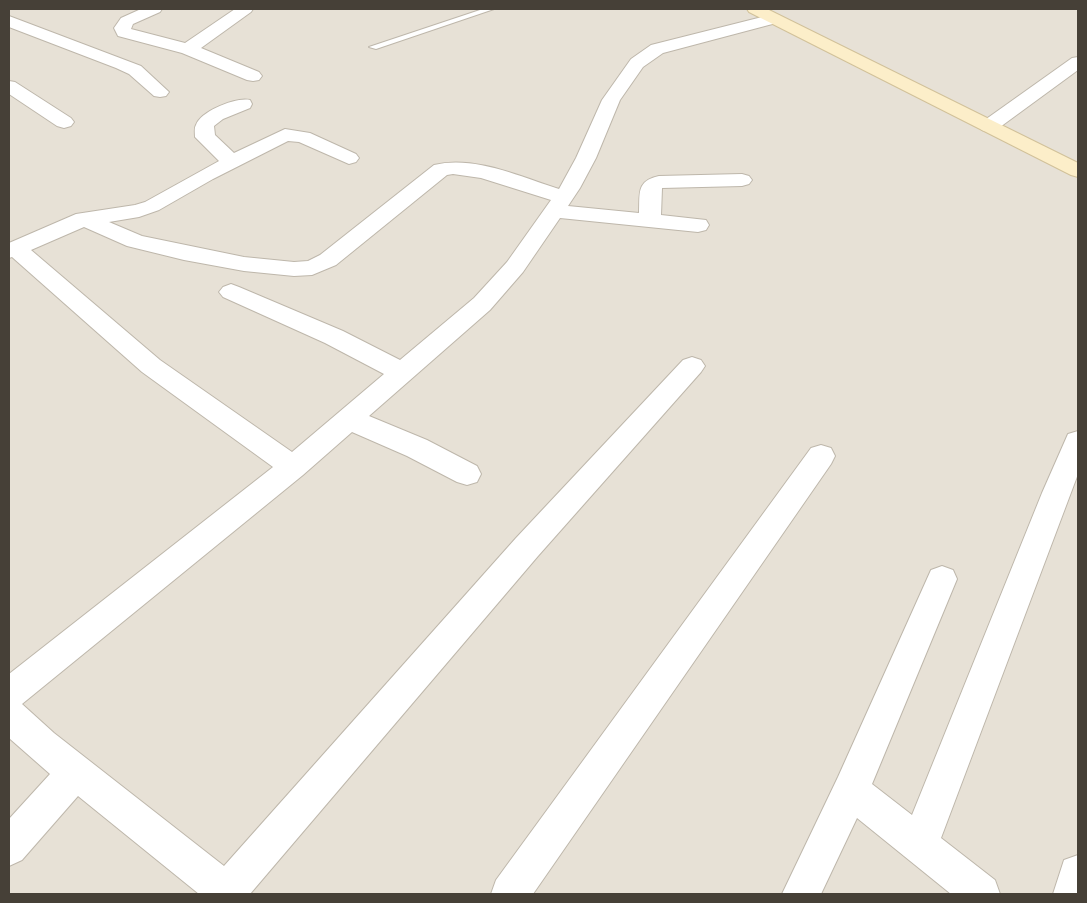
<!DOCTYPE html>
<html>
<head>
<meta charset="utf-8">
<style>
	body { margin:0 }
	#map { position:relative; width:1087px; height:903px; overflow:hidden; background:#f3efe8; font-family:Commissioner,sans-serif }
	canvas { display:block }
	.frame { position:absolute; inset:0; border:10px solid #464037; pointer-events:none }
</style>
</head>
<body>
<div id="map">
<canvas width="1087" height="903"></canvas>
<div class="frame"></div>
</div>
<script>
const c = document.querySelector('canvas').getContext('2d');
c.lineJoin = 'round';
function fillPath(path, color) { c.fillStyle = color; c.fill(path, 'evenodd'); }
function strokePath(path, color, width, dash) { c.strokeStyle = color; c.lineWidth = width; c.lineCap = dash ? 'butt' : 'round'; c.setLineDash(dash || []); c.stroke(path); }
fillPath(new Path2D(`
	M9 9H1078V894H9Z`), '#e7e1d6');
const lane = new Path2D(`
	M483 9H494L376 49 369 47Z`);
const street = new Path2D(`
	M141 9H162L160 12 133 24 131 29 185 43 235 9H253L251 12 201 48 259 72 262 76 259 80 253 81 247 80 182 53 118 36 114 28 121 18Z
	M774 14 780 16 782 19 780 22 663 53 643 67 620 100 596 158 580 188 568 206 639 213C640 193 636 181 659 176L742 174 749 176 752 180 749 184 742 186 662 188 661 215 706 220 709 225 706 230 698 232 560 218 523 272 490 310 369 416 427 440 477 466 481 474 477 482 467 485 457 482 407 456 352 432 303 475 22 704 54 733 224 866 516 538 683 360 692 357 701 360 705 366 701 372 538 556 250 894H199L78 796 22 860 9 866V819L50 774 9 738V674L273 467 142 372 12 257 9 258V243L76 214 135 205 145 202 219 161 195 137C195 133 194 128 196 125 201 111 236 97 250 100L252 104 250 108 223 119 214 126 215 135 234 153 285 129 310 133 356 154 359 158 356 162 349 164 299 142 288 141 213 179 159 210 139 217 109 222 142 236 244 257 294 262 308 261 320 255 434 165C474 155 521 177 559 189L576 158 602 100 631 59 651 45ZM453 174 481 178 551 200 507 262 474 298 400 360 343 331 239 287 231 284 223 287 219 292 223 297 325 343 384 374 292 452 160 360 31 250 84 227 127 246 184 260 244 271 294 276 312 275 336 265 447 175Z
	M9 16 141 66 169 92 166 96 160 97 154 96 129 74 116 68 9 27Z
	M1078 57V70L996 130 989 132 982 130 979 126 982 122 1072 58Z
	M9 81 15 82 71 118 74 122 71 126 64 128 57 126 9 94Z
	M1078 431V474L941 838 995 880 1000 894H951L857 818 821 894H782L838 777 931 570 942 566 953 570 957 579 872 784 912 815 1042 493 1068 434Z
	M821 445 831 448 835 456 831 464 533 894H491L496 880 811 448Z
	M1078 855V894H1053L1064 860Z`);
const secondary = new Path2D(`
	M747 9H767L1078 163V177L1071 175 749 12Z`);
strokePath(lane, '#beb7ab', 2);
strokePath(street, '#beb7ab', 2);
strokePath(secondary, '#d1c199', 2);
fillPath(lane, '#fff');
fillPath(street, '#fff');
fillPath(secondary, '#fceec9');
</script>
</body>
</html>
